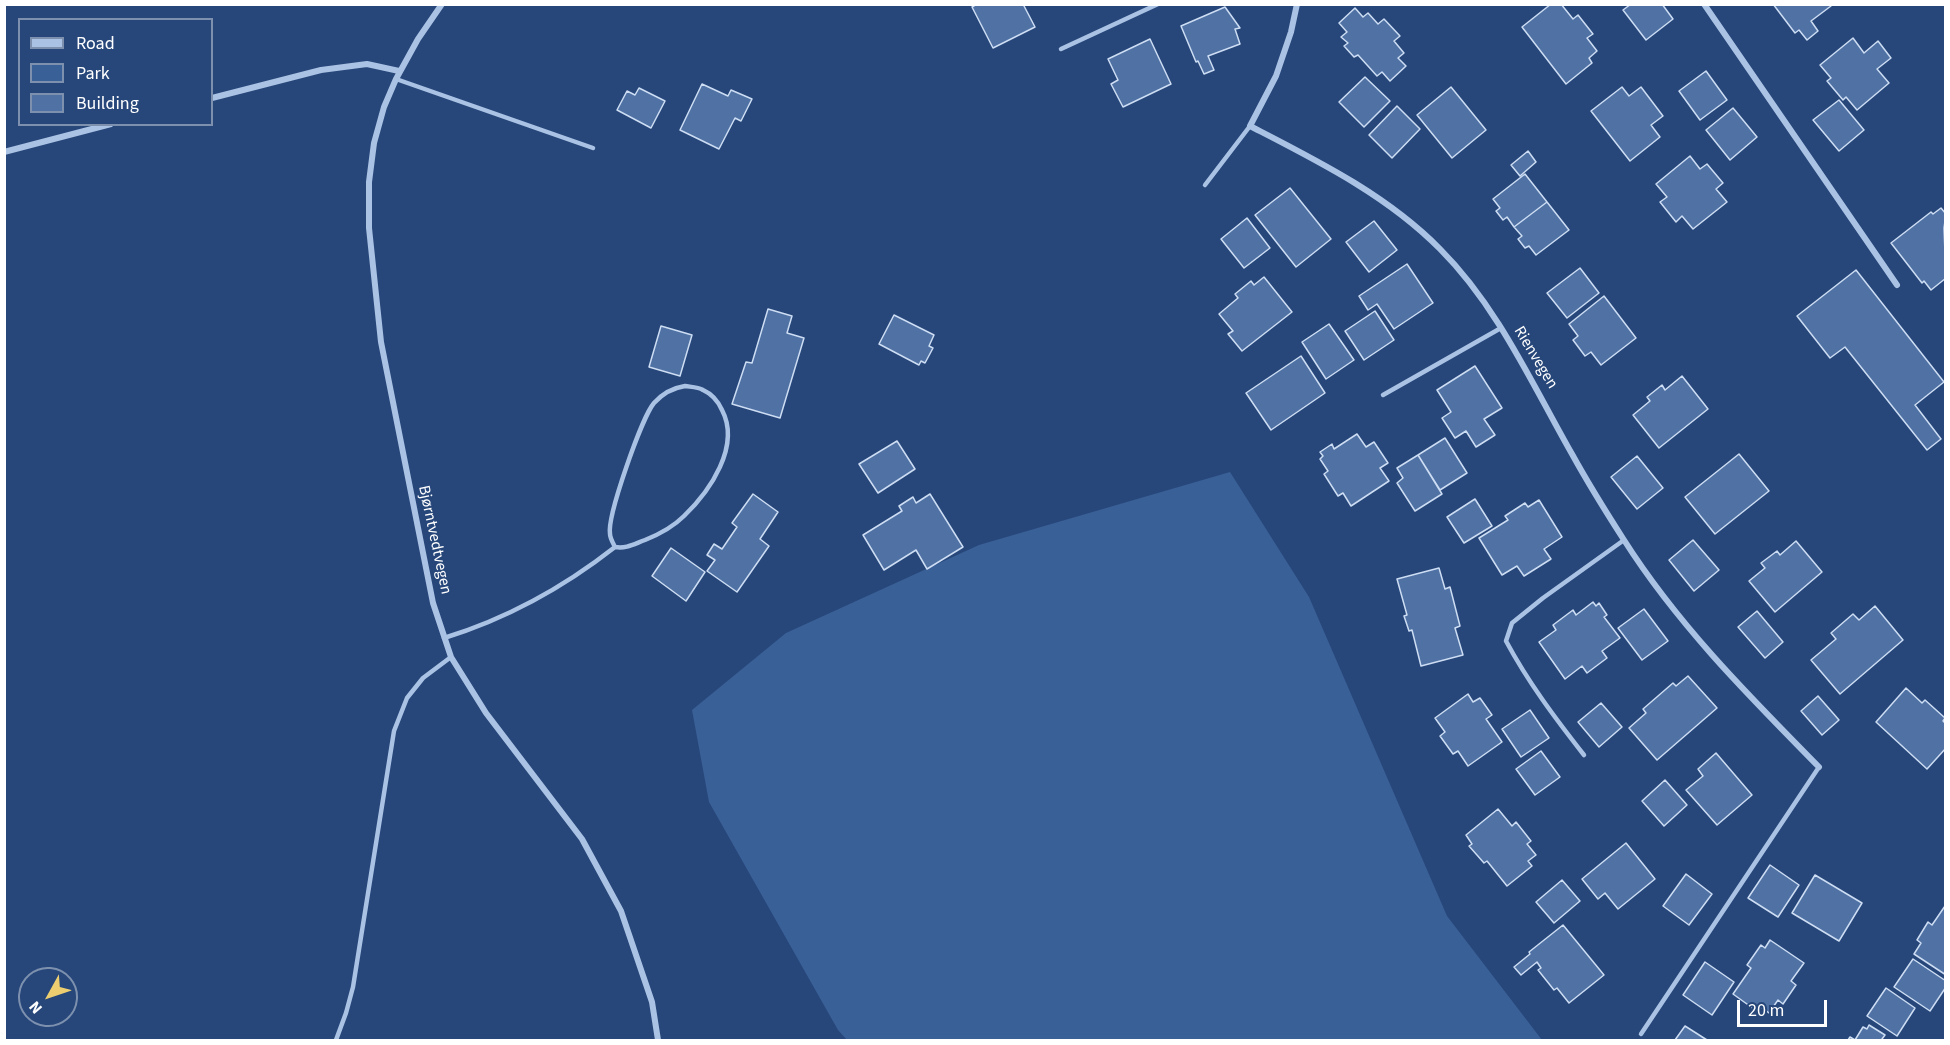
<!DOCTYPE html>
<html>
<head>
<meta charset="utf-8">
<style>
	body { margin:0 }
	#map { position:relative; width:1950px; height:1045px; overflow:hidden; background:#27477a; font-family:"Source Sans 3",sans-serif }
	canvas { display:block }
	.frame { position:absolute; inset:0; border:6px solid #fff; pointer-events:none }
	.legend { position:absolute; left:18px; top:18px; width:195px; height:108px; box-sizing:border-box; background:#27477a; border:2px solid #7d91af; margin:0; padding:8px 10px; list-style:none; font-size:18px; color:#fff }
	.legend li { display:flex; align-items:center; gap:12px; height:30px }
	.legend b { width:30px; border:2px solid #7d91af }
	.north { position:absolute; left:18px; top:967px; width:60px; height:60px; box-sizing:border-box; background:#27477a; border:2px solid #7d91af; border-radius:50%; rotate:230deg; font-size:16px; font-weight:700; line-height:24px; text-align:center; color:#fff }
	.north::after { content:''; display:block; margin:auto; width:21px; height:27px; background:#ecce70; clip-path:polygon(50% 0,100% 100%,50% 72%,0 100%) }
	.scale { position:absolute; left:1737px; top:1000px; width:90px; height:27px; box-sizing:border-box; border:3px solid #fff; border-top:0; padding-left:8px; font-size:18px; line-height:21px; white-space:nowrap; color:#fff; -webkit-text-stroke:4px #27477a; paint-order:stroke }
</style>
</head>
<body>
<div id="map">
<canvas width="1950" height="1045"></canvas>
<div class="frame"></div>
<ul class="legend">
<li><b style="height:8px;background:#aac2e4"></b>Road</li>
<li><b style="height:16px;background:#3a6098"></b>Park</li>
<li><b style="height:16px;background:#4f71a3"></b>Building</li>
</ul>
<div class="north">N</div>
<div class="scale">20 m</div>
</div>
<script>
const c = document.querySelector('canvas').getContext('2d');
c.lineJoin = 'round';
function fillPath(path, color) { c.fillStyle = color; c.fill(path, 'evenodd'); }
function strokePath(path, color, width, dash) { c.strokeStyle = color; c.lineWidth = width; c.lineCap = dash ? 'butt' : 'round'; c.setLineDash(dash || []); c.stroke(path); }
function drawText(font, color, halo, rows, align = 'center') {
  c.font = font + ' "Source Sans 3",sans-serif'; c.lineWidth = 4.5; c.setLineDash([]); c.textBaseline = 'middle'; c.strokeStyle = halo; c.fillStyle = color; for (const [text, x, y, turn = 0] of rows) {
    c.save(); c.translate(x, y); c.rotate((+turn || 0) * Math.PI / 180); c.textAlign = isNaN(turn) ? turn : align; if (halo) c.strokeText(text, 0, 0); c.fillText(text, 0, 0); c.restore();
  }
}
fillPath(new Path2D(`
	M1230 472 1309 597 1447 916 1542 1040H847L838 1030 709 802 692 710 786 633 979 545Z`), '#3a6098');
const building = new Path2D(`
	M977 4H1023L1035 27 993 48 972 7Z
	M1551 4H1561L1573 19 1578 15 1593 34 1587 38 1597 51 1589 58 1592 63 1566 84 1522 27Z
	M1631 4H1662L1673 19 1646 40 1623 10Z
	M1773 4H1830L1831 6 1811 21 1818 31 1807 40 1799 30 1795 33Z
	M1225 7 1240 28 1235 29 1240 44 1208 56 1214 70 1204 74 1198 61 1196 62 1181 26Z
	M1355 8 1363 17 1368 13 1378 24 1384 19 1400 36 1394 41 1404 53 1398 58 1406 66 1390 81 1382 72 1377 76 1358 55 1354 57 1344 46 1348 43 1341 37 1347 32 1339 23Z
	M1853 38 1864 53 1878 41 1891 58 1877 69 1889 83 1857 110 1846 97 1843 100 1827 81 1831 78 1820 65Z
	M1150 39 1171 84 1123 107 1111 84 1118 80 1108 59Z
	M1706 71 1727 100 1700 120 1679 91Z
	M1365 77 1390 101 1364 127 1339 102Z
	M702 84 728 96 731 90 752 99 741 121 735 118 719 149 680 130Z
	M1451 87 1486 130 1452 158 1417 115Z
	M1622 87 1629 96 1641 87 1663 116 1651 125 1660 137 1630 161 1591 111Z
	M639 88 665 101 651 128 617 110 627 91 635 95Z
	M1839 100 1864 130 1839 151 1813 120Z
	M1397 106 1420 129 1392 158 1369 135Z
	M1733 108 1757 137 1730 160 1706 130Z
	M1528 151 1536 162 1520 176 1511 165Z
	M1690 156 1700 169 1707 164 1723 183 1716 189 1727 202 1693 229 1682 216 1676 222 1660 202 1667 197 1656 184Z
	M1525 174 1547 202 1514 227 1507 217 1503 220 1496 211 1500 208 1493 199Z
	M1290 188 1331 239 1296 267 1255 215Z
	M1547 202 1569 230 1536 255 1529 246 1525 248 1518 239 1522 236 1514 227Z
	M1941 208 1946 214 1944 228 1946 278 1931 290 1924 281 1922 283 1891 243 1931 212 1933 214Z
	M1247 218 1270 248 1244 268 1221 239Z
	M1374 221 1397 250 1369 272 1346 242Z
	M1407 264 1433 303 1394 329 1377 304 1368 310 1359 296Z
	M1580 268 1599 293 1567 318 1547 293Z
	M1856 270 1944 382 1915 405 1941 439 1927 450 1845 347 1830 358 1797 316Z
	M1264 277 1292 312 1242 351 1228 334 1233 331 1219 314 1238 298 1235 294 1251 281 1254 285Z
	M1604 296 1636 338 1601 365 1591 352 1585 356 1573 340 1578 336 1569 324Z
	M768 309 792 316 787 333 804 338 780 418 732 404 746 362 752 363Z
	M1375 311 1394 340 1364 360 1345 331Z
	M894 315 934 335 929 346 933 348 925 363 921 361 919 365 879 344Z
	M1329 324 1354 360 1326 379 1302 342Z
	M661 326 692 335 680 376 649 367Z
	M1301 356 1325 393 1271 430 1246 393Z
	M1475 366 1502 408 1484 419 1495 435 1476 447 1466 431 1455 438 1442 418 1451 412 1437 390Z
	M1682 376 1708 409 1659 448 1633 415 1650 401 1647 397 1662 385 1665 390Z
	M1357 434 1366 447 1374 442 1388 463 1380 468 1389 481 1351 506 1343 493 1338 496 1324 474 1328 471 1320 459 1323 456 1320 452 1332 444 1334 449Z
	M1445 438 1467 473 1440 490 1418 455Z
	M897 441 915 469 878 493 859 464Z
	M1739 454 1769 491 1715 534 1685 497Z
	M1418 455 1442 494 1415 511 1397 483 1403 478 1397 468Z
	M1637 456 1663 488 1637 509 1611 477Z
	M753 494 778 512 760 539 769 546 737 592 707 571 715 560 707 555 714 544 722 549 737 527 732 523Z
	M930 494 963 547 927 569 916 550 884 570 863 535 902 511 899 506 913 497 916 503Z
	M1475 499 1492 526 1464 543 1447 517Z
	M1539 500 1562 537 1544 549 1551 559 1524 576 1517 566 1502 575 1479 538 1508 520 1505 516 1525 503 1528 507Z
	M1693 540 1719 570 1694 591 1669 560Z
	M1796 541 1822 572 1775 612 1749 581 1765 568 1761 563 1777 551 1780 555Z
	M671 548 705 572 686 601 652 576Z
	M1439 568 1445 589 1450 587 1460 626 1455 628 1463 655 1421 666 1412 630 1409 631 1404 616 1407 615 1397 579Z
	M1593 602 1596 606 1599 603 1607 615 1604 617 1620 638 1602 651 1607 658 1587 673 1582 666 1565 679 1539 642 1556 630 1553 625 1573 610 1576 615Z
	M1875 606 1903 640 1840 694 1811 660 1836 639 1831 633 1853 614 1859 620Z
	M1644 609 1668 641 1642 660 1618 628Z
	M1757 611 1783 642 1765 658 1738 627Z
	M1688 676 1717 708 1657 760 1629 728 1646 713 1643 709 1673 683 1676 686Z
	M1906 688 1922 703 1925 700 1945 718 1943 721 1946 724V748L1927 769 1876 722Z
	M1468 694 1473 702 1480 698 1492 715 1486 719 1502 742 1468 766 1458 751 1453 754 1440 736 1445 732 1435 718Z
	M1818 696 1839 720 1822 735 1801 711Z
	M1601 703 1622 727 1599 747 1578 722Z
	M1530 710 1549 738 1521 757 1502 729Z
	M1541 751 1560 777 1535 795 1516 769Z
	M1716 753 1752 795 1717 825 1686 790 1703 776 1698 769Z
	M1665 780 1687 805 1664 826 1642 801Z
	M1498 809 1512 826 1516 822 1531 841 1527 844 1536 855 1528 861 1532 866 1507 886 1487 861 1484 863 1469 846 1472 844 1466 835Z
	M1626 843 1655 879 1618 909 1605 893 1598 899 1582 879Z
	M1770 865 1799 885 1778 917 1748 898Z
	M1686 874 1712 894 1689 925 1663 906Z
	M1815 875 1862 903 1839 941 1792 913Z
	M1562 880 1580 901 1554 923 1536 902Z
	M1945 906H1946V975L1914 954 1921 943 1917 940 1928 922 1932 925Z
	M1563 925 1604 975 1569 1003 1557 988 1554 990 1538 970 1541 968 1537 962 1521 975 1514 967 1530 954 1529 952Z
	M1770 940 1804 963 1791 981 1796 985 1783 1004 1778 1000 1769 1013 1761 1007 1758 1012 1733 994 1751 968 1747 965 1761 945 1765 948Z
	M1913 959 1946 981V987L1930 1011 1894 987Z
	M1705 962 1734 982 1712 1015 1683 995Z
	M1886 988 1915 1008 1897 1036 1867 1016Z
	M1869 1025 1885 1035 1882 1039 1883 1040H1848L1850 1037 1855 1040 1863 1027 1867 1029Z
	M1685 1026 1707 1040H1675Z`);
fillPath(building, '#4f71a3');
strokePath(building, '#cdddf3', 1.5);
strokePath(new Path2D(`
	M1061 49 1158 4
	M396 79 593 148
	M1205 185 1250 126
	M685 386C691 387 698 387 703 390 712 394 718 401 722 410 741 446 710 491 684 516 673 527 660 534 645 540 634 544 626 549 615 547 613 543 610 538 610 534 607 516 642 417 654 403 663 393 672 388 685 386Z
	M1383 395 1501 328
	M444 638C506 619 564 587 615 547
	M1584 755C1555 718 1528 682 1506 641L1512 623 1543 598 1624 540
	M1641 1034 1819 767
	M336 1040 346 1013 353 987 394 731 407 698 423 678 451 657`), '#aac2e4', 4.5);
strokePath(new Path2D(`
	M442 4 418 39 396 79 384 107 374 143 369 182V228L381 342 433 603 451 657 486 713 582 839 621 911 652 1002 658 1040
	M1297 4 1291 32 1276 76 1250 126C1316 160 1387 195 1440 249 1498 307 1532 384 1572 454 1588 483 1606 512 1624 540 1678 625 1749 696 1819 767
	M1704 4 1897 285
	M212 98 321 70 367 64 399 71
	M4 152 111 124`), '#aac2e4', 6);
drawText('16px', '#fff', '#27477a', [
	["Rienvegen",1535,358,59],
	["Bjørntvedtvegen",434,540,78]
]);
</script>
</body>
</html>
